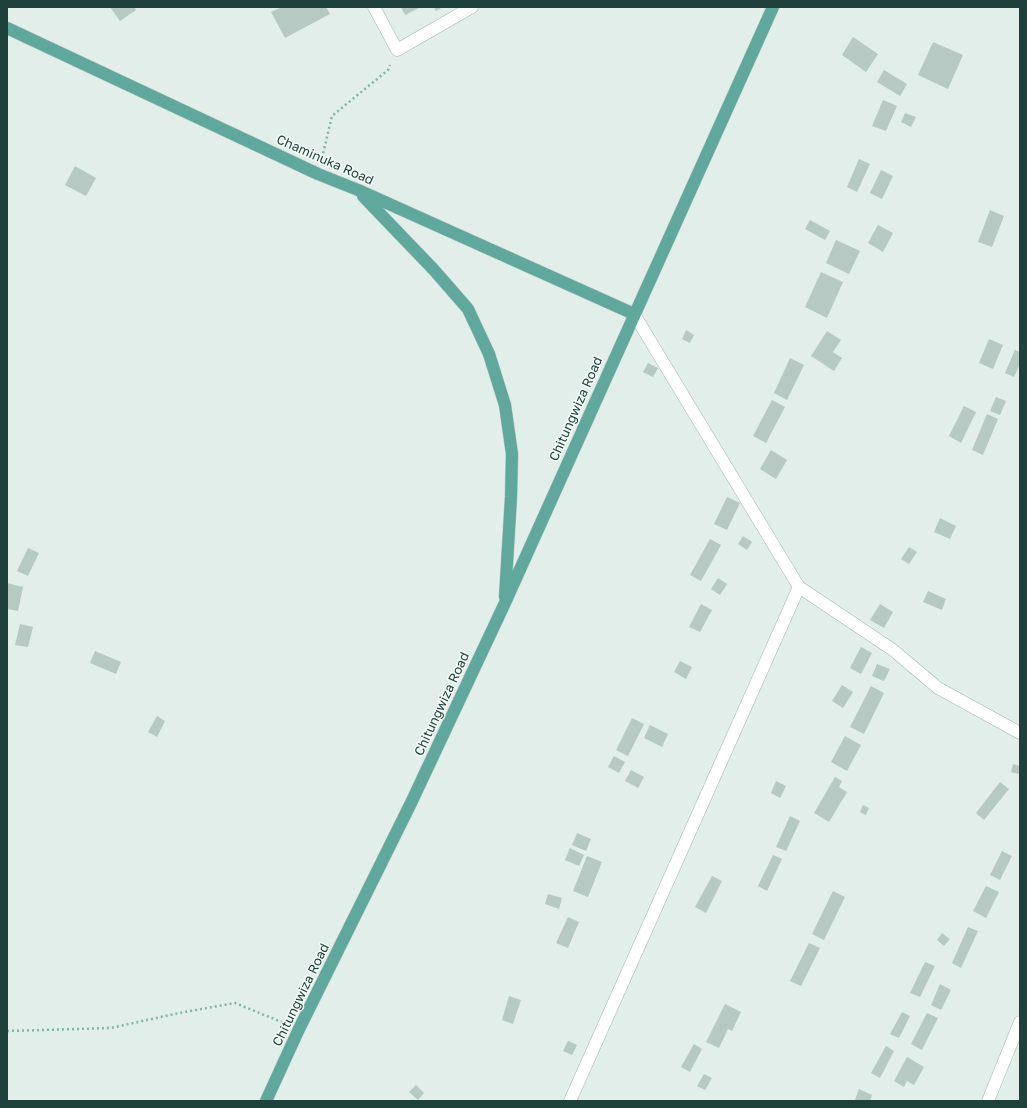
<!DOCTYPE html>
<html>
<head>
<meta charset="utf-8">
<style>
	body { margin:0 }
	#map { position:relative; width:1027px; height:1108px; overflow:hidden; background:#e1eee9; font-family:"Golos Text",sans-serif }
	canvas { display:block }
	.frame { position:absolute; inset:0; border:8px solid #1f413b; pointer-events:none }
</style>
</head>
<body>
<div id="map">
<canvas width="1027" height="1108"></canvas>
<div class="frame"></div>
</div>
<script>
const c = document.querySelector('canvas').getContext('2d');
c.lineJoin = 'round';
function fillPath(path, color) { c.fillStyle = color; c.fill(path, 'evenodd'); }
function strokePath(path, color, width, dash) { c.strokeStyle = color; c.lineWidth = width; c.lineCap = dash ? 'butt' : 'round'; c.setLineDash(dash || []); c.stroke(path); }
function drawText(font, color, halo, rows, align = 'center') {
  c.font = font + ' "Golos Text",sans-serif'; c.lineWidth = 3; c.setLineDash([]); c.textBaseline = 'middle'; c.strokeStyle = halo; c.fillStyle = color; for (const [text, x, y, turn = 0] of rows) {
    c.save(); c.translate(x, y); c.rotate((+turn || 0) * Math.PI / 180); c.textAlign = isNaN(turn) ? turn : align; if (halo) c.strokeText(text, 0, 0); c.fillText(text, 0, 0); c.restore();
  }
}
fillPath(new Path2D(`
	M110 7H134L136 10 120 21Z
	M282 7H326L330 14 285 38 271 12Z
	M401 7H421L405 15Z
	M434 7H443L436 11Z
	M853 37 878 54 866 72 842 55Z
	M933 42 963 55 948 89 918 75Z
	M884 70 907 84 900 96 877 82Z
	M883 100 897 106 886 131 872 126Z
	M905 113 916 117 911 127 901 122Z
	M859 159 870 164 857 192 847 187Z
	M75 166 96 178 86 196 65 185Z
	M881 170 893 176 882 199 870 193Z
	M990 210 1004 216 992 247 978 242Z
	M810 220 830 231 825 240 805 229Z
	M878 225 893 233 883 252 868 243Z
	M836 240 860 251 849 274 826 263Z
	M821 272 843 282 827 318 805 307Z
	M686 330 694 335 690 343 682 339Z
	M827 331 841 340 833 352 842 358 834 371 811 356Z
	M989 339 1003 345 993 369 979 363Z
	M1015 350 1020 352V364L1014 377 1005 373Z
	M790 358 804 365 787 400 774 393Z
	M648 363 658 368 653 377 643 372Z
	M996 397 1006 401 1000 415 990 411Z
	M772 400 785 407 766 443 753 436Z
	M964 406 976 412 961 443 949 436Z
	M987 414 998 419 983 455 972 450Z
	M771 450 787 460 776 479 760 469Z
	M727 497 740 503 727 530 714 524Z
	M940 518 956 526 950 539 934 532Z
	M743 536 752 542 747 550 738 544Z
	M710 539 721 545 701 581 690 575Z
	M909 547 917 552 909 564 901 559Z
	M28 548 39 553 28 576 17 571Z
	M718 578 727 584 720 595 711 589Z
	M7 583 23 587 18 611 7 609Z
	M928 591 946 599 942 610 923 602Z
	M701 604 712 610 700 632 689 627Z
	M880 604 893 612 884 628 870 620Z
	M20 624 33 627 28 647 15 645Z
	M861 647 872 653 861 674 850 668Z
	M95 651 121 662 116 674 90 663Z
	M680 661 692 667 686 679 674 672Z
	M877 664 890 669 884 681 872 676Z
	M842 685 853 692 843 708 832 701Z
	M871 686 884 693 864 734 850 727Z
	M157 716 165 721 157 737 148 732Z
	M632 718 644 724 628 756 616 750Z
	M650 725 668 734 662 747 644 738Z
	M845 736 861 745 847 771 831 762Z
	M614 756 625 762 619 773 608 767Z
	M1013 764 1020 766 1019 774 1011 772Z
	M631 770 644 777 638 788 625 781Z
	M835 777 842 781 839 787 847 792 829 822 814 813Z
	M776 781 786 786 780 798 771 793Z
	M1000 782 1009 789 984 820 976 813Z
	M863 805 869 808 866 815 860 812Z
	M790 816 800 821 786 851 776 847Z
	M577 833 591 839 586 851 572 845Z
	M570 848 584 855 579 866 565 860Z
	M1002 851 1012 856 1000 880 990 875Z
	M773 855 782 859 767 891 758 886Z
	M587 856 602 862 588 897 573 891Z
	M712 876 722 881 706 913 695 907Z
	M986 886 999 892 986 918 973 911Z
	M833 891 845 897 824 940 812 934Z
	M548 894 562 898 559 909 545 904Z
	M568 917 579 922 568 948 556 943Z
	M968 927 978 931 961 968 952 963Z
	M942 933 950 939 944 946 937 940Z
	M809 943 820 948 801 986 790 981Z
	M925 962 935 966 920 997 910 993Z
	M940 984 951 990 941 1010 931 1005Z
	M509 996 521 1000 513 1024 502 1020Z
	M725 1004 741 1012 732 1031 728 1029 719 1048 706 1042Z
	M902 1012 910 1016 899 1038 890 1034Z
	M927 1013 938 1018 922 1050 911 1044Z
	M568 1041 577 1045 572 1055 563 1051Z
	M694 1044 702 1049 690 1072 681 1067Z
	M886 1046 894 1051 880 1078 871 1073Z
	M907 1057 924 1067 914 1085 907 1081 904 1087 894 1081Z
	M704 1074 712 1078 705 1090 697 1086Z
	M416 1085 424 1093 418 1100 409 1092Z
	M859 1089 872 1095 870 1101H858L855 1100Z`), '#b6c9c3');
const minor = new Path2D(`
	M374 7 397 50 472 7
	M634 314 799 587 893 650 938 688 1020 733
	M570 1101 799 587
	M988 1101 1020 1022`);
const major = new Path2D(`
	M7 28 318 174 358 190 634 314
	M363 196 434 270 468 309 489 354 505 405 512 454 511 497 505 597
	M266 1101 299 1029 411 803 504 605 773 7`);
strokePath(minor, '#a3b7b1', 13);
strokePath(major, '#c0cac8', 13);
strokePath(new Path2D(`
	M322 158 332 116 388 70 390 65
	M7 1031 111 1028 179 1013 235 1003 284 1023`), '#7eb5a9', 2.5, [2, 3]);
strokePath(minor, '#fff', 12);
strokePath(major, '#61a89c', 12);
drawText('13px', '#1f413b', '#f3faf7', [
	["Chaminuka Road",325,160,24],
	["Chitungwiza Road",576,409,-66],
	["Chitungwiza Road",442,704,-65],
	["Chitungwiza Road",301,995,-64]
]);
</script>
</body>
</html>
